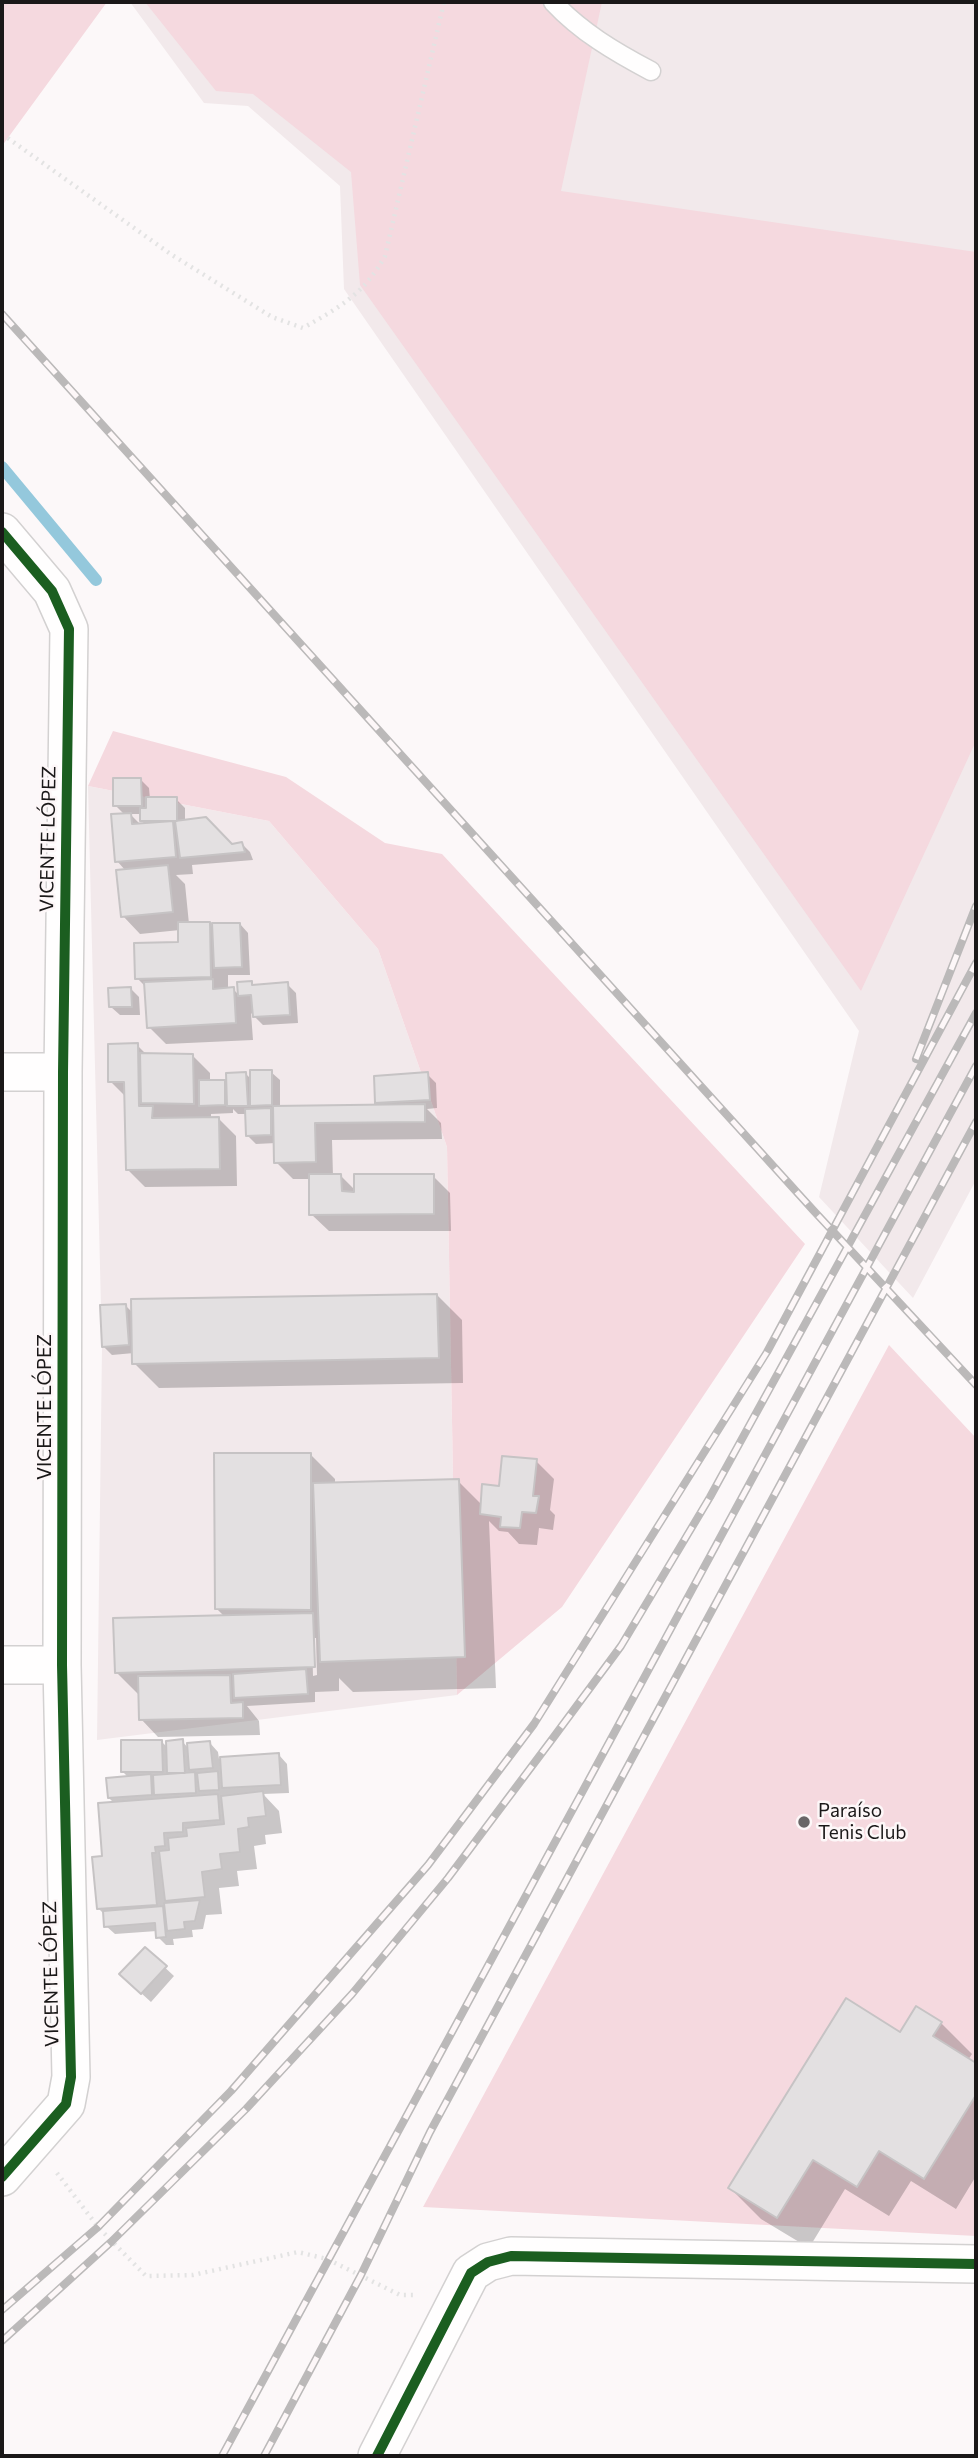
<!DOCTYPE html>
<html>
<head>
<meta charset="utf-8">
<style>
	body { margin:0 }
	#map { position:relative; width:978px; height:2458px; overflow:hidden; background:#fcf8f9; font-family:Commissioner,sans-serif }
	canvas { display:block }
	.frame { position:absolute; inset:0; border:4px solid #1a1818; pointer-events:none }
</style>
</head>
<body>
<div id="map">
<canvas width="978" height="2458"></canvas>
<div class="frame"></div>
</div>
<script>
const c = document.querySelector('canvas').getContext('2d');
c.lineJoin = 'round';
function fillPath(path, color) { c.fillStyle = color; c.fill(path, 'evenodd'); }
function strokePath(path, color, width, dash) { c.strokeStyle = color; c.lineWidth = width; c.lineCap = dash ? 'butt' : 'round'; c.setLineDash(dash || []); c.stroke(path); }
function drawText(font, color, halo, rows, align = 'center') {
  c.font = font + ' Commissioner,sans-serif'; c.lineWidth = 5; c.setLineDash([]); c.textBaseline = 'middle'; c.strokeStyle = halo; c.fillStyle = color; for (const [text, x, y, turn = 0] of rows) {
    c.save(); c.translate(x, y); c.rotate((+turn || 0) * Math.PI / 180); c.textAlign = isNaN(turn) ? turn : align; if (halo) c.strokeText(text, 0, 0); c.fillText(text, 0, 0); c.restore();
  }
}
fillPath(new Path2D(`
	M130 2H976V1180L913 1298 819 1197 859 1031 344 289 340 186 248 106 204 103Z
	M88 786 269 821 378 949 447 1147 457 1695 97 1740 102 1347Z`), '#f2e9eb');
fillPath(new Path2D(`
	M2 2H107L2 146Z
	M145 2H602L561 191 976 252V741L861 991 360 285 351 172 253 94 216 91Z
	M113 731 286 777 385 843 442 854 805 1244 562 1607 457 1695 447 1147 378 949 269 821 88 786Z
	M889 1345 976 1438V2236L423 2207Z`), '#f5d9df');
fillPath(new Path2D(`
	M141 780 149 788 150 799H176L185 808V822L232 846 242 844 250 852 253 860 192 865 193 874 176 875 185 884 189 924 209 923 214 929 240 924 248 933 250 975H228V989H233L239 995 251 982 255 986 287 984 296 993 298 1023 263 1025 251 1013 253 1040 166 1044 149 1027 146 987 137 978 180 944V930L140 934 123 916 126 871 117 861 125 815 115 805ZM130 814H141V820L146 825H141Z
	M131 989 139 997 140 1015H120L111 1007Z
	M137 1045 147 1055 193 1056 210 1073V1082H224L229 1086 246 1074 252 1080 271 1072 280 1080V1107L381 1106 377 1102 427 1074 436 1083 437 1108 427 1109 441 1123 442 1139 332 1140 333 1176H341L356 1191 433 1176 450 1193 451 1231H329L311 1214V1179H293L276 1162V1143L256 1144 247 1135V1114H238L233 1109V1113L211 1114V1119H219L236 1136 237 1186 145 1187 127 1169 126 1097 110 1081Z
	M437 1295 462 1320 463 1383 159 1388 134 1363V1353L112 1355 103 1346 126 1306 133 1313Z
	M310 1454 335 1479V1484L458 1481 482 1505 536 1461 554 1479 550 1510 555 1515 553 1530 539 1528 537 1545 519 1544 508 1532 499 1531 489 1521 496 1688 353 1692 339 1678V1691L315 1692V1702L247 1706 259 1721 260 1735 158 1737 141 1719 140 1696 116 1672 225 1617 216 1608ZM312 1638H316L317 1675 313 1676Z
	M182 1741 189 1749 210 1743 218 1752 219 1759 279 1755 287 1764 289 1793 263 1794 279 1811 282 1833 265 1835 266 1844 254 1846 257 1869 237 1871 239 1886 219 1888 222 1914 206 1915 203 1929 192 1930 193 1937 173 1939 174 1945H166L158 1937 157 1931 115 1934 106 1926 105 1915 99 1909 115 1804 109 1798 129 1778 123 1772 162 1742 168 1748Z
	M145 1949 174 1976 151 2002 130 1983Z
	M941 2023 972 2054 968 2060 976 2065V2176L956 2209 911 2181 889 2216 845 2189 809 2248 761 2219 730 2188 901 2034Z`), '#0003');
strokePath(new Path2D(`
	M2 467 96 580`), '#94c8dc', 12);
const building = new Path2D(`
	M113 778H141L142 806H113Z
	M146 797H177V821H140V808H146Z
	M131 813 132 824 173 821 176 857 115 862 111 814Z
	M206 817 232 844 242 842 245 852 180 858 175 821Z
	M168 865 173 912 121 917 116 870Z
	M178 922H210L211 977 135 979 134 943 178 942Z
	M212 923H240L242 967 214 968Z
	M213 979V989L234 987 236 1023 147 1028 144 982Z
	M252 981V985L288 982 290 1015 253 1017 251 995 238 996 237 982Z
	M131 987 132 1007H109L108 988Z
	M138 1043 139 1106H153L152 1118 219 1117 220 1169 126 1170 124 1082H108V1044Z
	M140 1053 193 1054 194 1104 141 1103Z
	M250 1070H272V1105L250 1106Z
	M246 1072 248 1106H227L226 1073Z
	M428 1072 430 1100 375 1103 374 1076Z
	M199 1080H225V1105L199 1106Z
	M425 1104V1122L315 1123 316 1162 274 1163 273 1106Z
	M271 1108V1135L246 1136 245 1109Z
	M309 1174H341L342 1191 354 1192V1174H434V1214L309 1215Z
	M437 1294 439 1358 132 1364 131 1299Z
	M126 1304 129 1345 102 1347 100 1305Z
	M214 1453H311V1610L215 1609Z
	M502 1456 537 1459 533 1496H539L536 1513 522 1512 520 1528 500 1527 501 1517 480 1514 482 1484 499 1486Z
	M459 1479 465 1657 320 1662 313 1483Z
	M313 1613 315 1667 115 1673 113 1618Z
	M306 1669 308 1694 234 1698 233 1674Z
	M230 1675 231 1703 243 1702V1718L139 1720 138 1676Z
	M183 1739 185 1773H167L166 1741Z
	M121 1740H162L163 1772H121Z
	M210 1741 213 1768 189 1770 187 1743Z
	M279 1753 281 1785 222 1788 220 1757Z
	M218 1771 219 1790 199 1791 197 1773Z
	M195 1772 196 1793 154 1795 153 1775Z
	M151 1774 152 1795 108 1798 106 1778Z
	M263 1791 266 1816 248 1818 249 1827 238 1829 240 1852 220 1854 222 1869 202 1872 205 1897 165 1901 159 1851 169 1850 168 1838 187 1836 186 1828 224 1824 221 1796Z
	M218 1794 220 1820 183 1823V1832L164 1833 165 1846 155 1847 156 1853H152L157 1905 97 1909 92 1857 102 1856 98 1803Z
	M200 1900 195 1921 184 1922 185 1929 167 1931 164 1903Z
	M163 1906 166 1937 156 1938 155 1923 104 1927 103 1911Z
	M145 1947 167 1966 141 1994 119 1974Z
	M846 1998 900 2032 916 2006 942 2022 933 2036 976 2063V2095L924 2179 879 2151 857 2187 813 2160 777 2218 728 2188Z`);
fillPath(building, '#e3e0e1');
strokePath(building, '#c6c3c4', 2);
const lane = new Path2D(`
	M553 2C581 32 615 52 651 71`);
const street = new Path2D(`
	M2 532 52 591 69 629 63 1072 62 1665 71 2077 66 2104 2 2177
	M2 1072H63
	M2 1665H62
	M377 2456 471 2273 488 2262 511 2256 976 2264`);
strokePath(lane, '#d3d1d1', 21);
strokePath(street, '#d3d1d1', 40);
strokePath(new Path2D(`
	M2 134 172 255 272 317 303 328C340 307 364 294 385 256L444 2
	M57 2173 98 2227 146 2276 193 2275 298 2252 327 2259 400 2295H416`), '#e3e3e3', 4.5, [2, 5]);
strokePath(lane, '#fffefe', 18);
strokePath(street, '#fffefe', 37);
const rail = new Path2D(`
	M2 314 813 1210 976 1385
	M916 1059 976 906
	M2 2310 98 2227 231 2091 428 1865 534 1724 767 1352 976 963
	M2 2341 111 2242 246 2109 352 1994 448 1878 553 1738 621 1646 710 1497 976 1013
	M222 2456 976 1066
	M264 2456 361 2275 430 2132 976 1122`);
strokePath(rail, '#bbb9b9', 8);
strokePath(rail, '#fdf7f8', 5, [16]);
strokePath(new Path2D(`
	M2 532 52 591 69 629 63 1072 62 1665 71 2077 66 2104 2 2177
	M377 2456 471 2273 488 2262 511 2256 976 2264`), '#1b5e20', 10);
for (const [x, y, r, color] of [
	[804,1822,7,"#696667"]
]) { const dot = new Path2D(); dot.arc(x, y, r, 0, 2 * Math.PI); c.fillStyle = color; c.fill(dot); strokePath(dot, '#fdf7f8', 2.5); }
drawText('19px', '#1a1818', '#fdf7f8', [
	["VICENTE LÓPEZ",48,839,-89],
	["VICENTE LÓPEZ",45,1407,-90],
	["VICENTE LÓPEZ",51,1974,-91]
]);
drawText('19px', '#1a1818', '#fdf7f8', [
	["Paraíso",818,1811],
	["Tenis Club",818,1833]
], 'left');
</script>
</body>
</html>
